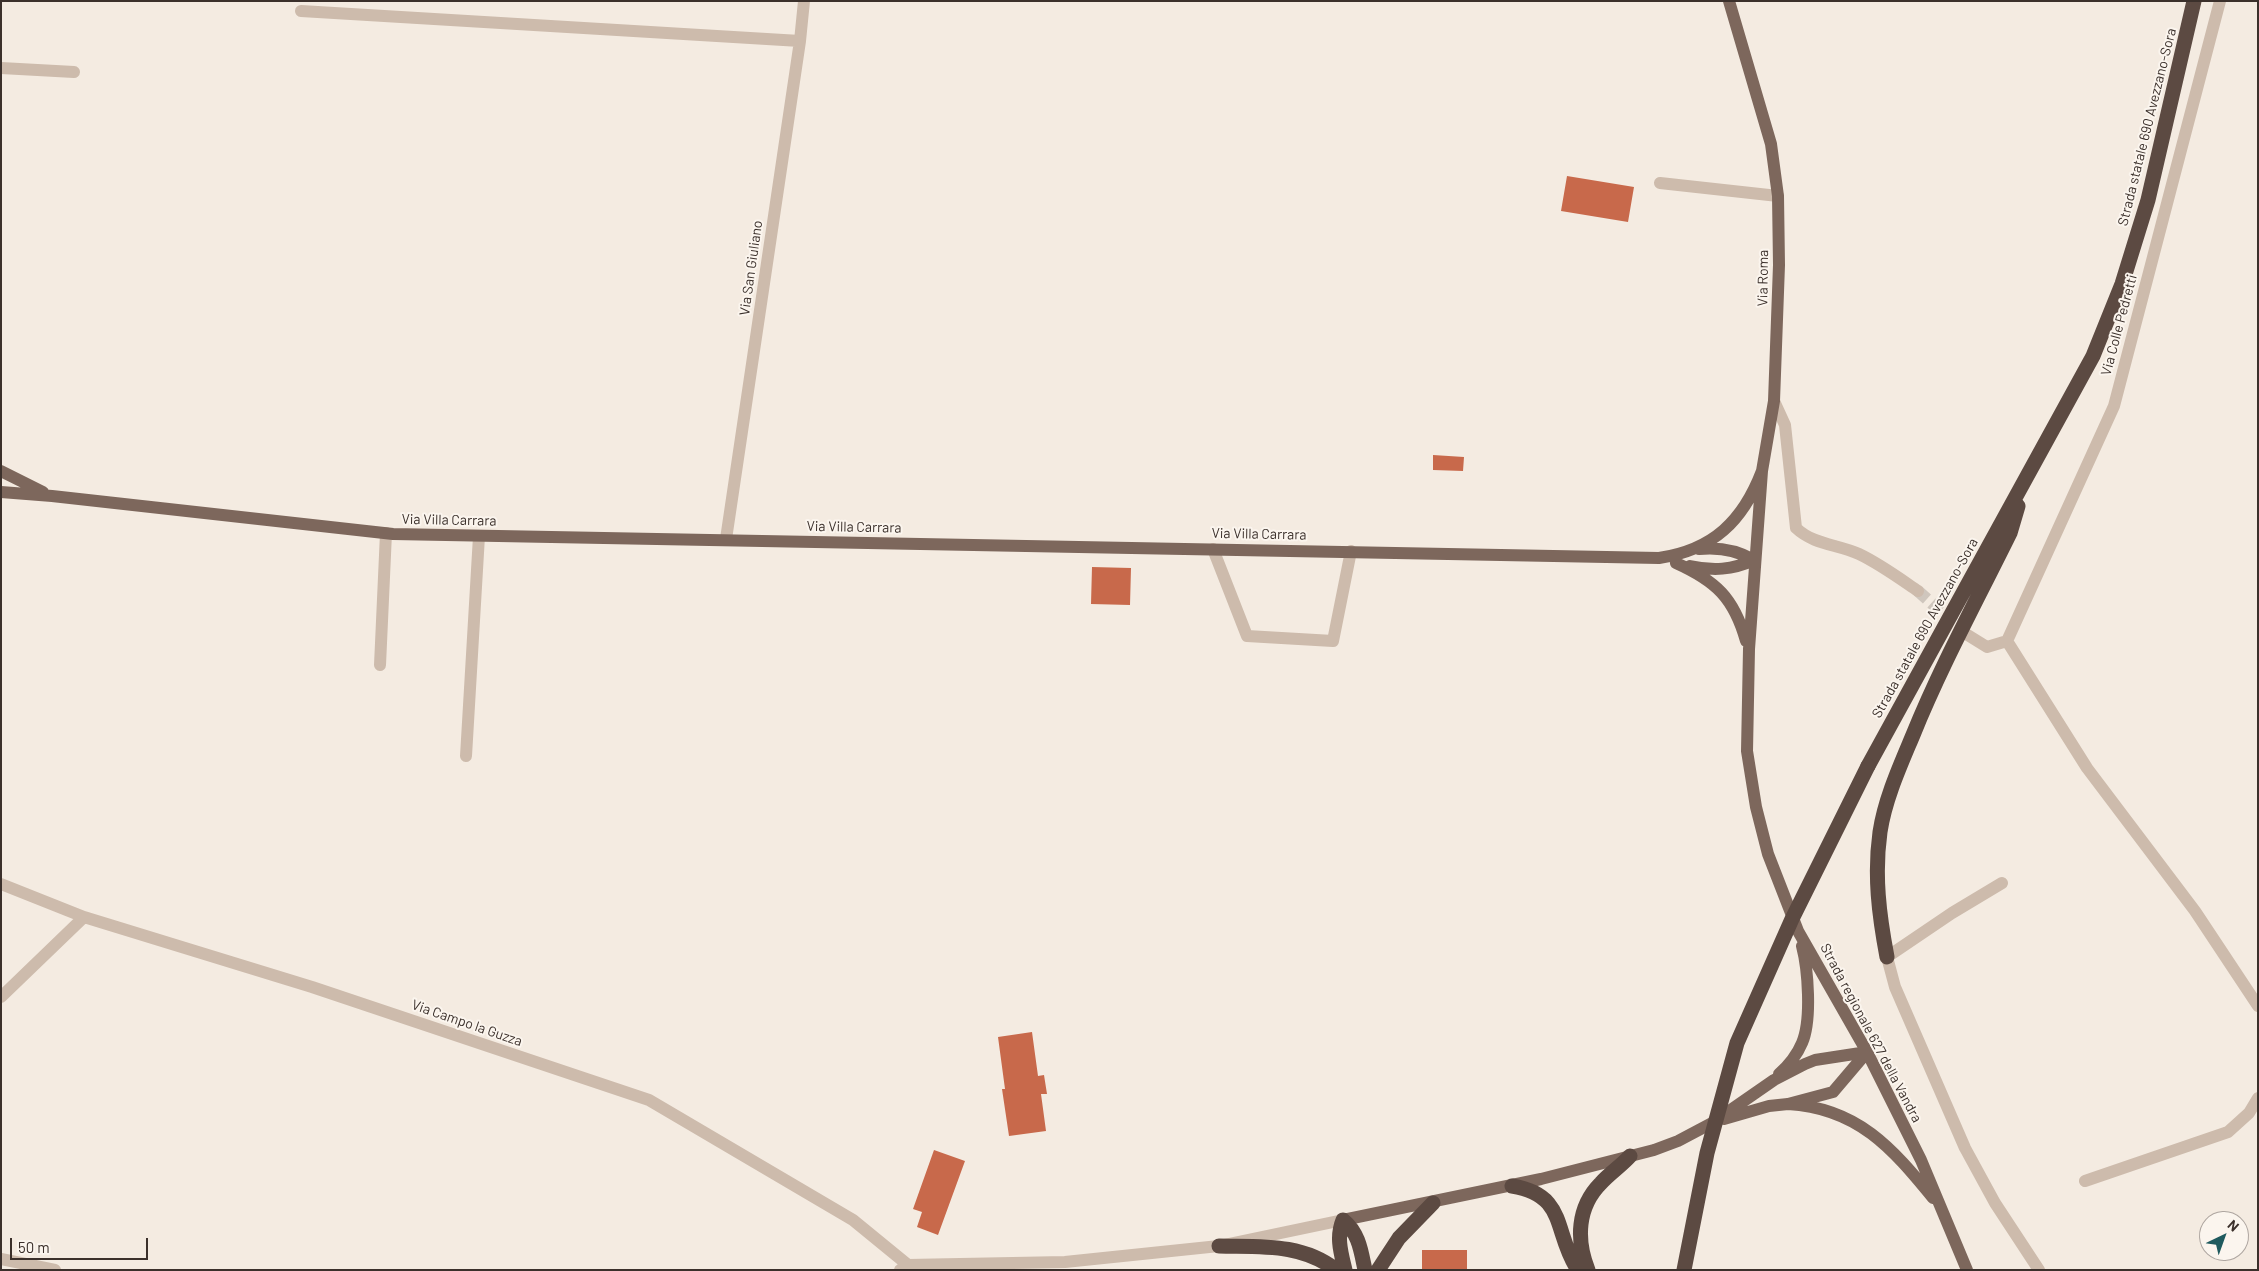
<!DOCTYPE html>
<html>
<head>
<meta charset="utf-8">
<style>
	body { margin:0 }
	#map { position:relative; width:2259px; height:1271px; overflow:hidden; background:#f4ebe1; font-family:Barlow,sans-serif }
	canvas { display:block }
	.frame { position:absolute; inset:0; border:2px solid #3b302b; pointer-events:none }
	.north { position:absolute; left:2199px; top:1211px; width:50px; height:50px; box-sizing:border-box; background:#fbf5ee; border:1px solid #aea6a0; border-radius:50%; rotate:42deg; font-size:14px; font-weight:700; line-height:20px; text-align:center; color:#3b302b }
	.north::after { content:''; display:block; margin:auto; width:18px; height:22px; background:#1f5a5e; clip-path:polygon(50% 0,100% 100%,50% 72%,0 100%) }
	.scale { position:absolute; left:10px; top:1238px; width:138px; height:22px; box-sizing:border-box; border:2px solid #3b302b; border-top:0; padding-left:6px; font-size:15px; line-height:18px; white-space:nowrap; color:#3b302b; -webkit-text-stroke:4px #fbf5ee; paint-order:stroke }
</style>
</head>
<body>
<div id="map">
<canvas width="2259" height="1271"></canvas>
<div class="frame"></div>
<div class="north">N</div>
<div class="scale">50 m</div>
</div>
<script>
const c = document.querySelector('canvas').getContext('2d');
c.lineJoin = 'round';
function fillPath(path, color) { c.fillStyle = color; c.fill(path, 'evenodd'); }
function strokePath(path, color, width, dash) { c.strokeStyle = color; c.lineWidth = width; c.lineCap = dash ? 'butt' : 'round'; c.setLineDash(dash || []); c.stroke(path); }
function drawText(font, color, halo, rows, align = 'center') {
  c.font = font + ' Barlow,sans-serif'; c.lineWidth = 4; c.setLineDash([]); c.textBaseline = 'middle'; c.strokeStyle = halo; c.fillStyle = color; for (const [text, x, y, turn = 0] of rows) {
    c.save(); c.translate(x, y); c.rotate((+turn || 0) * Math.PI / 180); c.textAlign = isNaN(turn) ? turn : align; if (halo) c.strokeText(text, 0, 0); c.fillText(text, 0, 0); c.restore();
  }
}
fillPath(new Path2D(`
	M1567 176 1634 187 1628 222 1561 211Z
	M1433 455 1464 457 1463 471 1433 470Z
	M1092 567 1131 568 1130 605 1091 604Z
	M1032 1032 1038 1076 1044 1075 1047 1094H1041L1046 1131 1009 1136 1002 1089H1005L998 1037Z
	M934 1150 965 1161 938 1235 917 1227 922 1212 913 1209Z
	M1422 1250H1467V1270H1422Z`), '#c8694b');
strokePath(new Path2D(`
	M1918 591 1966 634`), '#cfc6bd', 12, [12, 6]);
strokePath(new Path2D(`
	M301 11 800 41
	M1 68 74 72
	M1660 183 1778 196
	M1774 401 1785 425 1796 528C1814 545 1837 544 1859 554 1880 564 1899 578 1918 591
	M726 539 800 41 804 1
	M1213 549 1247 636 1333 641 1351 551
	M1966 634 1987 647 2007 641 2087 768 2195 911 2258 1006
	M2007 641 2114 406 2220 1
	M380 665 386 533
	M466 756 479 536
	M2002 883 1952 913 1887 957 1895 987 1965 1148 1995 1203 2039 1270
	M1 884 84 917
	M1 997 84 917 312 987 649 1100 853 1220 908 1265 900 1270
	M2085 1181 2228 1132 2249 1113 2258 1098
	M1 1259 55 1270
	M908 1265 1065 1262 1219 1246 1343 1220`), '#cdbbac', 12);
strokePath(new Path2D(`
	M1729 1 1771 144 1778 196 1779 265 1774 401 1762 471 1749 649 1747 751 1756 807 1768 854 1798 931 1867 1052 1921 1160 1967 1270
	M1 471 43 492
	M1 492 52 496 393 534 1659 558C1713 550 1743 521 1762 471
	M1699 549C1719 547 1737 550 1754 560
	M1676 563C1716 581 1734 598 1746 641
	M1690 566C1713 571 1732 570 1754 560
	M1779 1074C1789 1065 1797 1055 1802 1043 1812 1020 1808 969 1802 946
	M1788 1104C1858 1108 1892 1148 1933 1198
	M1724 1119 1769 1106 1788 1104 1833 1092 1867 1052
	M1343 1220 1541 1179 1654 1150 1678 1141 1712 1123 1774 1080 1805 1064 1815 1060 1867 1052`), '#7d675c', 12);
strokePath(new Path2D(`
	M1868 766 2093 356 2122 284 2148 200 2194 1
	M1887 957C1879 915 1874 875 1880 832 1885 799 1900 766 1913 735 1941 666 1977 600 2010 533L2018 506
	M1512 1186C1568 1195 1553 1233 1578 1270
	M1219 1246C1260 1247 1302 1243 1336 1270
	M1345 1270C1341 1253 1336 1237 1343 1220 1359 1233 1361 1251 1365 1270
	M1378 1270 1399 1238 1433 1203
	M1588 1270C1576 1240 1577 1207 1601 1183 1610 1173 1621 1166 1630 1156`), '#5c4a42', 15);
strokePath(new Path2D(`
	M1684 1270 1707 1153 1737 1043 1792 919 1868 766`), '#5c4a42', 15);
drawText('14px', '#3b302b', '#fbf5ee', [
	["Strada statale 690 Avezzano-Sora",2147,127,-76],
	["Via San Giuliano",751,268,-82],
	["Via Roma",1763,278,-89],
	["Via Colle Pedretti",2119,325,-75],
	["Via Villa Carrara",449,520,1],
	["Via Villa Carrara",854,527,1],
	["Via Villa Carrara",1259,534,1],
	["Strada statale 690 Avezzano-Sora",1925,628,-61],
	["Via Campo la Guzza",467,1023,19],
	["Strada regionale 627 della Vandra",1871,1033,62]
]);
</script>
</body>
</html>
